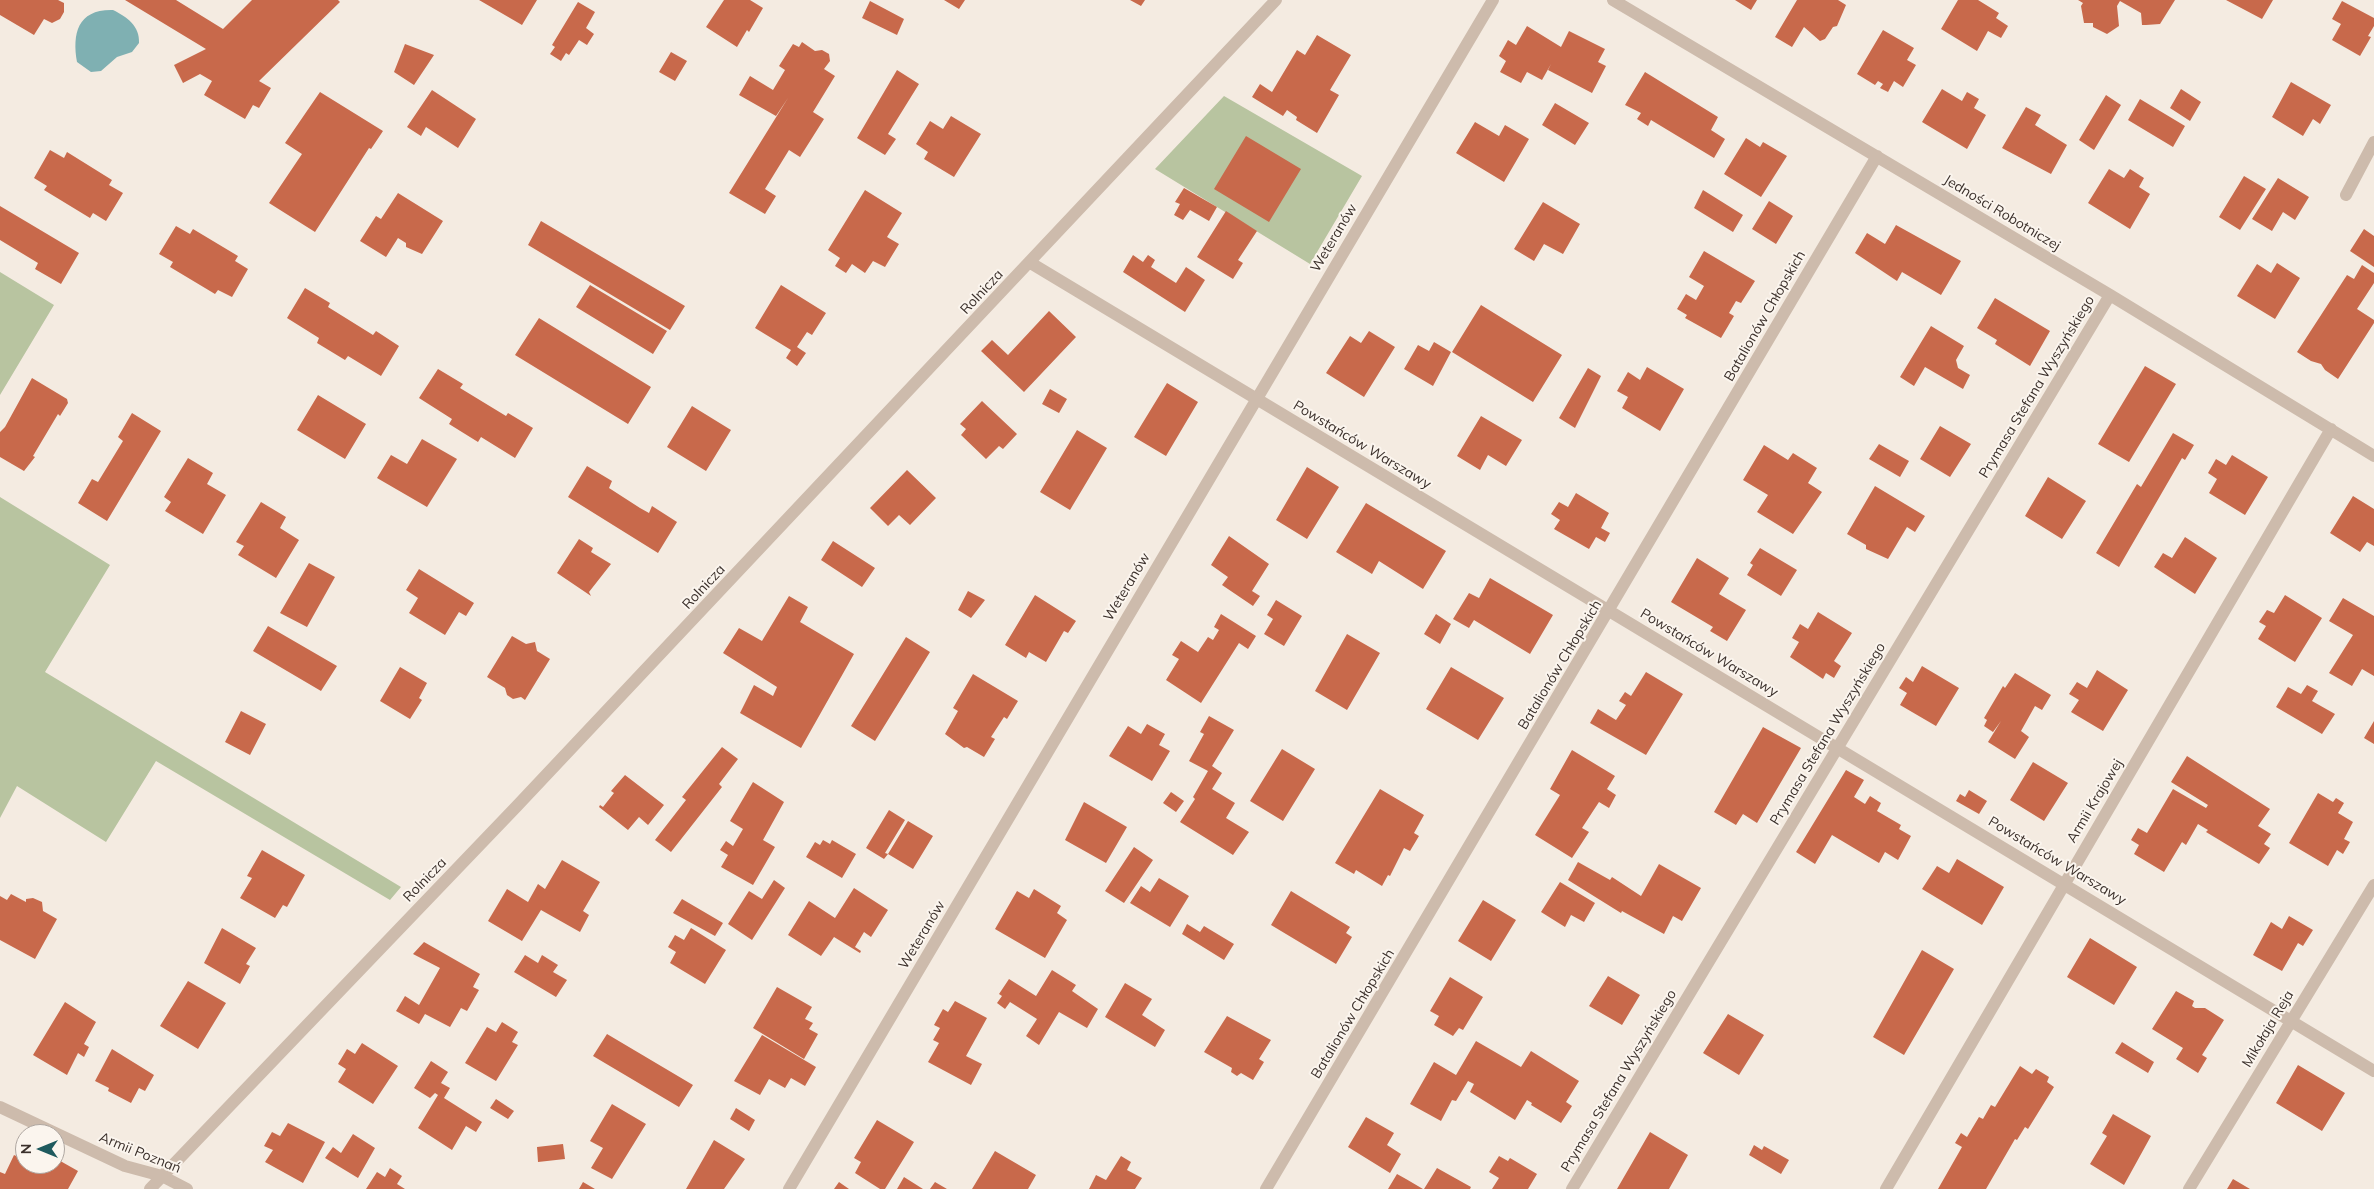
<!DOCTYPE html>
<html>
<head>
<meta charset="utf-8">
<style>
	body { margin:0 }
	#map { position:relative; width:2374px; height:1189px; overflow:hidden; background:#f4ebe1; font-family:Mulish,sans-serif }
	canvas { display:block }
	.north { position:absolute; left:15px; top:1124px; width:50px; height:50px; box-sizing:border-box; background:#fbf5ee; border:1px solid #aea6a0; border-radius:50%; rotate:270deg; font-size:14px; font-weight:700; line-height:20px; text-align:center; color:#3b302b }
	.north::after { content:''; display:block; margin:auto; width:18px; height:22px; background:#1f5a5e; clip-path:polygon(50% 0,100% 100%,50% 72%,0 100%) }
</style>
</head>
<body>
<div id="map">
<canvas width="2374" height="1189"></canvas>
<div class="north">N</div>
</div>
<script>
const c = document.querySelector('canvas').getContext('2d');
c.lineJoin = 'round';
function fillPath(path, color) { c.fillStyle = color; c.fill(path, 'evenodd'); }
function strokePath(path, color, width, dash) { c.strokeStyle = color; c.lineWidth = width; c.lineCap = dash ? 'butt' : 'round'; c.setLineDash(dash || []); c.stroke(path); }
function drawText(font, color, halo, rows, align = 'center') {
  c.font = font + ' Mulish,sans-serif'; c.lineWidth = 4; c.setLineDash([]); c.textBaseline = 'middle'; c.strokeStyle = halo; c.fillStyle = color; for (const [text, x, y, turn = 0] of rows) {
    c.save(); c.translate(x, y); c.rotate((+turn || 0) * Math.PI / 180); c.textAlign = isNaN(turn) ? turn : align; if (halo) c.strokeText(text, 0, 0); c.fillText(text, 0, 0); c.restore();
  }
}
fillPath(new Path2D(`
	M1224 96 1362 176 1310 264 1155 169Z
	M0 272 54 305 0 395Z
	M0 497 110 565 45 672 401 887 390 900 156 761 106 842 17 786 0 818Z`), '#b8c4a0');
fillPath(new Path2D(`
	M113 10C127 17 140 26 139 43L132 52 117 57 101 71 91 72 77 62C72 33 78 9 113 10Z`), '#7fb0b2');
fillPath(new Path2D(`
	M0 0H58L64 3V12L60 19 52 23 44 19 34 35 0 15Z
	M125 0H176L223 29 252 0H338L340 2 259 81 271 88 259 108 253 105 245 119 204 95 212 81 200 74 183 83 174 65 206 49Z
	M479 0H537L522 25Z
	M724 0H750L763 8 749 32 747 30 737 47 706 27Z
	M944 0H965L959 9Z
	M1130 0H1145L1141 6Z
	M1735 0H1757L1751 10Z
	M1797 0H1838L1846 5 1837 26 1833 27 1825 39 1820 41 1804 27 1792 47 1775 37Z
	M1958 0H1978L1999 13 1996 18 2008 26 2001 38 1988 31 1977 51 1941 29Z
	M2078 0H2175L2160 24 2146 25H2142L2141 13 2120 1 2117 6 2119 26 2107 34 2093 27V23H2084L2081 6 2083 3Z
	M2226 0H2273L2262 19Z
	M870 1 904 19 897 35 862 18Z
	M2342 1 2374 18V26L2368 36 2371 37 2360 56 2332 40 2341 24 2332 19Z
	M578 2 595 12 586 28 594 34 587 45 579 40 569 55 566 53 561 61 550 54 555 47 552 45Z
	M1527 26 1561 47 1569 31 1605 49 1598 62 1606 66 1592 93 1548 70 1551 64 1542 80 1527 72 1521 83 1500 72 1506 61 1499 56 1508 40 1516 45Z
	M1883 30 1914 48 1907 60 1916 65 1903 87 1894 81 1888 92 1880 88 1883 84 1878 81 1875 85 1857 74Z
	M1317 35 1351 55 1330 90 1339 95 1317 133 1296 120 1297 117 1287 110 1283 116 1252 97 1260 84 1272 92 1297 50 1305 55Z
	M802 42 815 51 822 50 829 54 830 61 824 69 835 76 813 112 824 119 800 157 789 150 765 189 776 196 765 214 729 193 788 98 776 116 739 95 750 76 773 90 785 70 779 66 793 44 799 47Z
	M405 44 434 55 414 85 394 72Z
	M671 52 687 61 675 81 659 72Z
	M897 70 919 84 888 134 896 139 885 155 857 138Z
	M1645 72 1718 117 1711 130 1725 139 1714 158 1651 120 1648 126 1637 119 1641 113 1625 105Z
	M2291 82 2331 105 2320 124 2313 119 2303 136 2272 117Z
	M1942 89 1962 101 1967 92 1979 99 1974 108 1986 115 1967 149 1922 122Z
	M2181 89 2201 102 2190 121 2170 108Z
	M432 90 476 119 458 148 426 127 421 136 407 127Z
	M320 92 383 131 371 149 369 148 315 232 269 203 302 154 285 143Z
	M2106 95 2121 105 2094 150 2079 140Z
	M2140 99 2185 126 2173 147 2128 120Z
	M1555 103 1589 123 1575 145 1542 125Z
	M2026 107 2041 115 2035 125 2067 145 2051 174 2002 148Z
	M951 116 981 134 954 177 924 159 928 152 916 144 930 121 943 129Z
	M1475 122 1499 136 1505 125 1529 139 1504 182 1456 153Z
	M1246 136 1301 169 1269 222 1214 189Z
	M1746 138 1760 147 1763 142 1787 156 1761 197 1724 174Z
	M50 150 64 158 67 152 112 180 109 185 123 193 106 221 93 213 90 218 44 190 47 186 34 178Z
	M2109 169 2124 178 2130 169 2144 178 2139 187 2150 194 2130 229 2088 203Z
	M2244 176 2266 189 2240 230 2219 217Z
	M2278 178 2309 197 2295 220 2283 212 2272 231 2252 219Z
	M1184 188 1217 207 1209 221 1190 210 1183 220 1174 215 1180 204 1175 202Z
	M865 190 902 213 887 237 899 244 885 267 873 261 865 273 852 264 846 273 835 266 840 258 828 250Z
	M1703 190 1743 215 1733 232 1694 208Z
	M398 193 443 221 422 254 406 247V243L398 238 386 257 360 241 376 216 381 219Z
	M1769 201 1793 216 1776 244 1752 229Z
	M1543 202 1580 224 1563 254 1544 244 1534 261 1514 249Z
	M0 206 79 253 61 284 35 269 38 263 0 240Z
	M1226 211 1257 231 1238 260 1243 263 1233 279 1197 257Z
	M541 221 685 306 670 330 528 245Z
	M1896 225 1961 261 1941 295 1902 272 1897 281 1855 253 1867 233 1885 244Z
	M176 226 190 234 193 229 238 256 235 261 248 269 232 297 218 290 215 294 170 267 173 262 159 254Z
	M2364 229 2374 236V267L2350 251Z
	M1704 251 1755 281 1741 303 1736 301 1729 313 1734 316 1721 338 1685 318 1687 315 1677 309 1686 294 1696 300 1704 286 1689 277Z
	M1133 255 1143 262 1148 255 1155 260 1151 267 1176 283 1186 267 1205 280 1185 312 1123 272Z
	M2277 263 2300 278 2275 319 2237 296 2257 264 2271 273Z
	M2362 265 2374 273V283L2357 309 2374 320V323L2338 379 2325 370 2321 364 2311 361 2297 352 2347 275 2354 279Z
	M590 285 667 331 653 354 576 307Z
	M781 285 826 313 812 335 807 332 797 347 806 353 797 366 786 358 791 350 755 328Z
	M305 288 330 303 328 307 373 335 376 331 399 346 381 376 348 356 345 360 317 343 319 338 287 318Z
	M1995 298 2050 331 2030 366 1995 344 1997 340 1977 328Z
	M1481 305 1562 355 1533 402 1452 352Z
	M1049 311 1076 337 1024 392 981 351 992 340 1008 355Z
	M539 318 651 387 628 424 515 355Z
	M1931 326 1964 346 1956 360 1958 368 1970 375 1963 389 1925 367 1914 386 1900 377Z
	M1369 331 1395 347 1364 397 1326 373 1350 336 1361 343Z
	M1434 342 1451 352 1433 386 1404 369 1418 345 1429 351Z
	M2145 366 2176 384 2129 462 2098 444Z
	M1647 367 1684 389 1660 431 1622 408 1628 397 1617 391 1628 372 1640 380Z
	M1588 368 1601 376 1575 428 1559 418Z
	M438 369 463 384 460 388 506 416 508 413 533 428 515 458 481 437 478 442 449 424 452 419 419 398Z
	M32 378 67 399 68 403 60 416 58 414 33 456 35 457 24 471 0 457V432L5 427Z
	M1167 383 1198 402 1166 456 1134 437Z
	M1050 389 1067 399 1059 413 1042 404Z
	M318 395 366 424 345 459 297 430Z
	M982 401 1017 434 1003 449 999 446 986 459 961 435 966 429 960 424Z
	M692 406 731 430 706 471 667 447Z
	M132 413 161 431 107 521 78 503 92 479 98 482 123 441 118 437Z
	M1481 416 1522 440 1506 466 1488 455 1480 470 1457 456Z
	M1940 426 1971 444 1950 477 1920 459Z
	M1077 430 1107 448 1070 510 1040 492Z
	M2173 433 2194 445 2185 460 2182 458 2119 567 2096 553 2137 484 2141 487Z
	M422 439 457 459 427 507 377 478 391 455 407 464Z
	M1879 444 1909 461 1900 477 1869 459Z
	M1764 445 1788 460 1793 453 1817 468 1808 483 1822 492 1793 534 1757 512 1768 495 1743 480Z
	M2232 455 2268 477 2245 515 2209 493 2217 479 2208 473 2216 459 2226 465Z
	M188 458 213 473 207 484 226 495 203 534 165 511 171 502 164 497Z
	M587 466 612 481 609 488 640 508 649 513 652 506 677 522 658 553 568 497Z
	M1307 467 1339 487 1307 539 1276 520Z
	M907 470 936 498 910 525 899 515 888 526 870 508Z
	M2048 477 2086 501 2062 539 2025 516Z
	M1875 486 1925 516 1915 532 1907 527 1888 559 1866 549V545L1847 534Z
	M1576 493 1609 513 1601 528 1610 533 1605 542 1596 537 1589 549 1554 529 1560 520 1551 514 1559 502 1568 507Z
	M2353 496 2374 509V546L2367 542 2360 552 2330 533Z
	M261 502 286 517 280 528 299 540 276 578 238 555 244 546 236 542Z
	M1366 503 1446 551 1423 589 1379 561 1372 574 1336 552Z
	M1229 536 1269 564 1252 591 1260 596 1253 606 1222 585 1228 577 1211 565Z
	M2185 537 2217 558 2195 594 2154 567 2163 553 2172 558Z
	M579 539 593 548 591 552 611 564 589 592 591 596 557 573Z
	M833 541 875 568 862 587 821 560Z
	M1760 548 1797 570 1781 596 1747 575 1753 565 1750 563Z
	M1697 558 1729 578 1719 594 1746 610 1727 641 1710 631 1713 627 1671 602Z
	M309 563 335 577 307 627 280 613Z
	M419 569 474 603 466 616 459 612 445 635 409 613 418 598 406 590Z
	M1490 578 1553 615 1530 654 1474 620 1469 628 1453 619 1469 593 1479 598Z
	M968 591 985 600 971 618 958 610Z
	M1035 595 1076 621 1068 633 1064 631 1046 662 1029 652 1026 658 1005 645Z
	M2285 595 2322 618 2295 662 2258 639 2266 626 2259 622 2267 610 2274 613Z
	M789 596 808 607 800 622 854 654 801 748 740 713 754 685 773 696 777 687 723 653 739 628 762 641Z
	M2343 598 2374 616V676L2362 669 2352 686 2329 673 2353 635 2329 621Z
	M1276 600 1302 616 1284 646 1264 634 1273 619 1267 615Z
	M1818 612 1852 633 1834 661 1841 666 1834 678 1826 673 1823 679 1790 657 1799 642 1792 638 1800 624 1808 629Z
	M1221 614 1256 636 1248 649 1239 643 1201 703 1166 680 1179 659 1172 655 1181 641 1198 652 1208 637 1213 640 1219 630 1214 627Z
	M1436 614 1451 624 1440 644 1424 634Z
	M268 626 337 666 321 691 253 651Z
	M1347 634 1380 653 1347 710 1315 691Z
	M512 636 526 644 535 642 537 651 550 659 525 700 521 697 513 699 507 695 505 688 487 677Z
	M906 637 930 652 875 741 851 726Z
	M1922 666 1959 688 1936 726 1900 705 1907 693 1899 688 1906 677 1913 682Z
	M400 667 427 683 419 698 422 700 410 719 380 701Z
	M1451 667 1504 698 1478 740 1426 709Z
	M2097 670 2128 690 2103 731 2071 712 2079 700 2069 694 2077 682 2087 688Z
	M1646 672 1683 694 1646 755 1590 723 1598 709 1616 720 1626 705 1619 701 1625 692 1631 696Z
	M2015 673 2051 695 2042 710 2035 706 2021 731 2029 737 2015 759 1988 742 2001 721 1993 732 1984 726 1987 720 1984 718 2003 686 2005 688Z
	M973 674 1018 701 1007 719 1004 717 991 737 995 739 984 757 967 747 964 748 945 734 958 711 953 708Z
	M2307 685 2318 691 2312 701 2335 714 2322 734 2276 707 2288 687 2301 694Z
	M241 711 266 724 250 755 225 742Z
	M1209 716 1234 730 1212 766 1222 773 1212 789 1235 803 1226 818 1249 832 1233 855 1180 822 1195 799 1193 797 1208 771 1189 761 1204 734 1200 732Z
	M2374 721V744L2364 738Z
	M1147 724 1165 734 1159 745 1170 751 1152 781 1109 756 1128 726 1141 734Z
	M1763 727 1801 748 1757 823 1743 814 1736 825 1714 812Z
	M722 747 738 759 719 784 722 787 671 852 655 840 686 800 682 797Z
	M1282 749 1315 769 1283 821 1250 801Z
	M1572 750 1615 776 1607 789 1616 795 1609 808 1599 802 1582 828 1589 832 1572 858 1535 835 1560 795 1550 789Z
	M2187 756 2270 809 2258 826 2271 834 2264 844 2270 848 2259 864 2206 832 2208 830 2198 824 2186 845 2182 842 2164 872 2134 854 2139 845 2131 840 2138 828 2147 833 2173 789 2206 808 2208 805 2171 782Z
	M2033 762 2068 783 2044 821 2010 800Z
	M1846 770 1864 780 1854 797 1865 804 1870 796 1881 803 1877 811 1901 825 1899 829 1911 836 1898 860 1885 852 1879 863 1832 835 1815 864 1796 852Z
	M625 775 664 805 648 825 639 817 628 830 599 807 600 805 603 807 614 793 611 791Z
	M753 782 784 802 763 840 775 847 753 885 721 867 728 855 720 850 726 841 733 846 743 829 730 821Z
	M1380 789 1424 815 1414 833 1419 836 1410 851 1404 848 1390 876 1388 875 1382 886 1356 870 1354 874 1335 863Z
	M1969 790 1987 801 1979 814 1956 801 1960 794 1965 797Z
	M1171 792 1184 801 1176 812 1163 803Z
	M2318 793 2333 802 2336 798 2344 803 2338 813 2353 822 2344 839 2350 842 2343 854 2337 850 2328 866 2289 843Z
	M1084 802 1127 827 1106 863 1065 840Z
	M889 810 905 820 885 853 888 854 884 859 866 848Z
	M908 821 933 836 913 869 888 854Z
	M823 840 830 844 832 840 856 854 842 878 806 857 815 842 820 845Z
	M1134 847 1153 860 1124 903 1105 891Z
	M262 850 305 875 287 907 283 905 275 918 240 898 252 878 247 876Z
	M1957 859 2004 887 1982 925 1922 889 1937 866 1949 873Z
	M562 860 600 882 583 911 589 915 580 932 541 910 522 941 488 921 507 889 528 902 538 884 545 889Z
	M1578 862 1610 880 1612 877 1641 896 1659 864 1701 888 1682 921 1673 916 1664 934 1622 911 1621 913 1568 880Z
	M1159 878 1189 896 1170 927 1130 903 1141 886 1150 892Z
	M774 880 785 888 752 940 728 924 749 891 762 899Z
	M1560 882 1595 903 1584 922 1571 915 1565 927 1541 912Z
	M854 888 888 910 871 937 864 932 855 947 861 951 860 953 834 937 821 956 788 935 809 901 835 918Z
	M1034 889 1061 906 1057 913 1067 920 1045 958 995 929 1017 891 1029 898Z
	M1291 891 1350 927 1346 933 1352 937 1336 964 1271 925Z
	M11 894 26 902V899L33 898 42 902 43 911 57 919 35 959 0 940V896L7 900Z
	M682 899 723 923 715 936 673 913Z
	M1483 900 1516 920 1491 961 1458 941Z
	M2289 916 2313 930 2303 946 2298 943 2282 971 2253 955 2271 922 2282 929Z
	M1187 924 1200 932 1204 926 1234 944 1224 960 1182 934Z
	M222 928 256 948 246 964 250 966 240 984 204 963Z
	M691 928 726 950 705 984 670 963 676 952 668 947 675 935 684 940Z
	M2090 938 2137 967 2114 1005 2067 977Z
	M424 942 480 974 473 987 479 990 467 1011 461 1008 450 1027 425 1014 419 1024 396 1011 405 996 419 1005 440 968 413 954Z
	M1922 950 1954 969 1904 1055 1873 1037Z
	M525 955 538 963 542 955 558 965 553 972 567 980 556 997 514 972Z
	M1052 970 1076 985 1072 991 1098 1009 1087 1028 1059 1012 1039 1045 1026 1036 1037 1019 1010 1002 1005 1009 997 1003 1002 996 999 994 1009 979 1036 996Z
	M1608 976 1640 995 1622 1025 1589 1006Z
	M1450 977 1483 997 1463 1030 1459 1028 1453 1036 1434 1025 1439 1016 1430 1011Z
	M188 981 226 1003 198 1049 160 1026Z
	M1125 983 1152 999 1142 1015 1165 1030 1155 1047 1105 1017Z
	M777 987 812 1007 805 1019 813 1023 809 1029 818 1034 804 1059 753 1028Z
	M2176 991 2194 1001 2192 1006 2195 1008H2205L2224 1020 2202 1055 2207 1058 2198 1073 2176 1059 2183 1048 2152 1029Z
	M955 1001 987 1018 966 1056 982 1064 971 1085 928 1062 939 1043 933 1040 940 1028 934 1025 943 1009 948 1012Z
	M65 1002 96 1022 84 1044 89 1047 84 1057 78 1053 67 1075 33 1055Z
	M1728 1014 1764 1035 1739 1075 1703 1053Z
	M1227 1016 1271 1040 1259 1059 1264 1062 1253 1080 1241 1073 1237 1076 1231 1072 1232 1068 1204 1052Z
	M502 1022 518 1032 512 1042 518 1045 496 1081 465 1063 487 1027 496 1032Z
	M607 1034 693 1085 679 1107 593 1056Z
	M762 1035 816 1067 805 1086 791 1078 785 1088 769 1079 760 1095 734 1081Z
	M1476 1041 1521 1067 1531 1051 1579 1081 1566 1102 1572 1106 1561 1123 1531 1105 1532 1103 1527 1100 1515 1120 1470 1092 1474 1084 1468 1081 1456 1101 1452 1100 1441 1121 1410 1104 1434 1062 1456 1075Z
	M2122 1042 2154 1062 2148 1073 2115 1053Z
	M362 1043 398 1066 373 1104 338 1082 346 1069 338 1064 347 1049 355 1054Z
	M112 1049 154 1075 145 1091 139 1088 131 1103 108 1091 109 1088 95 1081Z
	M431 1061 448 1072 441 1083 450 1088 444 1098 482 1122 476 1132 466 1126 452 1150 418 1128 438 1095 435 1093 430 1098 414 1088Z
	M2298 1065 2345 1093 2322 1131 2276 1103Z
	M2020 1066 2032 1074 2036 1069 2049 1077 2047 1082 2054 1087 2028 1129 2025 1127 2017 1140 2015 1139 1986 1189H1938L1962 1147 1955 1143 1961 1133 1967 1137 1979 1117 1983 1119 1991 1105 1995 1107Z
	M496 1099 514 1111 508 1119 490 1108Z
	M612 1104 646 1124 612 1179 591 1168 603 1148 590 1141Z
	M736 1108 755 1120 749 1131 730 1119Z
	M2113 1114 2151 1136 2124 1185 2090 1164 2107 1136 2102 1133Z
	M1366 1117 1394 1133 1387 1145 1401 1154 1390 1173 1348 1147Z
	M877 1120 914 1142 885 1189H880L855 1173 861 1162 854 1158Z
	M288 1123 325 1142 303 1183 265 1162 273 1150 264 1146 272 1132 280 1136Z
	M1650 1132 1688 1155 1669 1189H1617Z
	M353 1134 375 1148 358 1178 325 1158 333 1147 341 1153Z
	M714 1140 745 1159 724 1189H686Z
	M563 1144 565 1159 538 1162 537 1147Z
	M1754 1145 1762 1150 1764 1146 1789 1160 1781 1174 1749 1155Z
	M995 1151 1036 1175 1028 1189H972Z
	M14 1155 25 1160V1164H32L44 1170 47 1164H55V1158L78 1171 68 1189H0V1172L5 1174Z
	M1121 1156 1131 1162 1127 1170 1142 1178 1135 1189H1089L1096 1175 1106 1180Z
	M1499 1156 1508 1161 1510 1158 1537 1174 1528 1189H1492L1499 1178 1489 1172Z
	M390 1168 402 1176 397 1184 405 1189H366L377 1172 385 1177Z
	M1437 1168 1471 1187 1470 1189H1424Z
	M1397 1174 1406 1179 1423 1189H1388Z
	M904 1177 923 1189H897Z
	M2233 1179 2250 1189H2227Z
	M583 1182 595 1189H579Z
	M839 1182 849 1189H834Z
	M935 1182 947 1189H930Z`), '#c8694b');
strokePath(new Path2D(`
	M1613 0 2110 295 2374 456
	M2346 195 2374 142
	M1029 262 2374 1071
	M0 1107 125 1166 162 1176 187 1189
	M150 1189 516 807 1276 0
	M789 1189 1493 0
	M1266 1189 1877 156
	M1572 1189 2110 295
	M1886 1189 2331 429
	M2189 1189 2374 885`), '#cdbbac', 12);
drawText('14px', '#3b302b', '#fbf5ee', [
	["Jedności Robotniczej",2002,213,31],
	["Weteranów",1334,238,-59],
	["Rolnicza",982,292,-47],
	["Batalionów Chłopskich",1765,316,-60],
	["Prymasa Stefana Wyszyńskiego",2037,387,-59],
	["Powstańców Warszawy",1362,445,31],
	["Rolnicza",704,587,-47],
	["Weteranów",1127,587,-59],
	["Powstańców Warszawy",1709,653,31],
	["Batalionów Chłopskich",1560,665,-59],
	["Prymasa Stefana Wyszyńskiego",1828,734,-59],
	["Armii Krajowej",2095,801,-59],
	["Powstańców Warszawy",2057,861,31],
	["Rolnicza",425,880,-46],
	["Weteranów",922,935,-59],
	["Batalionów Chłopskich",1353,1014,-59],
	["Mikołaja Reja",2268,1029,-59],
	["Prymasa Stefana Wyszyńskiego",1619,1081,-59],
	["Armii Poznań",140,1153,22]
]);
</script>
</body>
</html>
